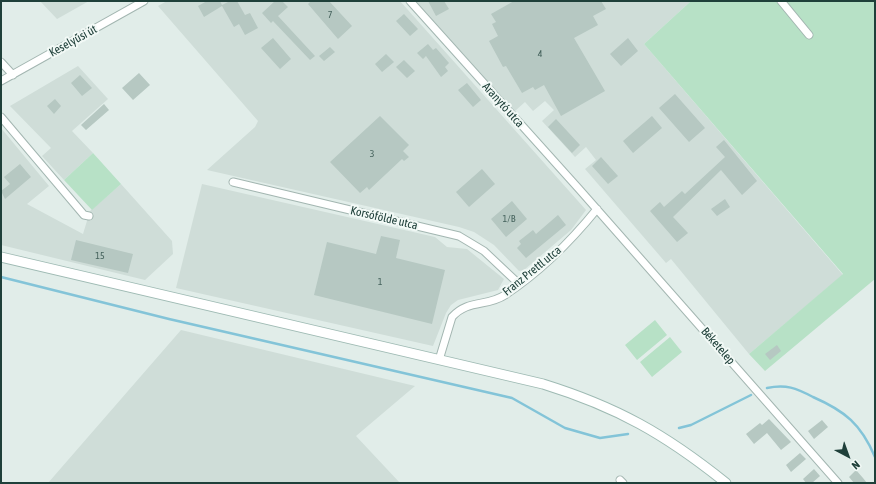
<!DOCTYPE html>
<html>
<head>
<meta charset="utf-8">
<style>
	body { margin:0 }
	#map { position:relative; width:876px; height:484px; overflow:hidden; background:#e1ede9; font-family:"Asap Condensed",sans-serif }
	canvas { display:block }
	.frame { position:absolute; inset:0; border:2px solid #1f403a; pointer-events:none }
	.north { position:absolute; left:828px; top:436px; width:40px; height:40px; -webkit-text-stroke:3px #f2f9f6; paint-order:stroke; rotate:139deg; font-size:11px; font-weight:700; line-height:16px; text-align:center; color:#1f403a }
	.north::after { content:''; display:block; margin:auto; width:14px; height:18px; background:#1f403a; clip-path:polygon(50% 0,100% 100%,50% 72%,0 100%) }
</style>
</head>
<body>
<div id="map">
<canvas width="876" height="484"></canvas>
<div class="frame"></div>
<div class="north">N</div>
</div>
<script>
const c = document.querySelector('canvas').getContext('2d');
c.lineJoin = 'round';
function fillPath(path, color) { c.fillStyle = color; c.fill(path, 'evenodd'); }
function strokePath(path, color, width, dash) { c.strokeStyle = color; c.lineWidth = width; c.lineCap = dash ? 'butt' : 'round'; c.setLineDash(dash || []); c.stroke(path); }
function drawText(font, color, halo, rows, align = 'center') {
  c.font = font + ' "Asap Condensed",sans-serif'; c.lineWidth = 4; c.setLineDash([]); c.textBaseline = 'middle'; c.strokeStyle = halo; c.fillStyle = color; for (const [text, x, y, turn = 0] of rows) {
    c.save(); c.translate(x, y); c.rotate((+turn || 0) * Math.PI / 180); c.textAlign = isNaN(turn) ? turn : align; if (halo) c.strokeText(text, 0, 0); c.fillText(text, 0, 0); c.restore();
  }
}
fillPath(new Path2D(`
	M40 1H89L57 19Z
	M167 1H400L586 210 571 230 524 270 519 271 494 245 474 232 459 227 207 170 255 127 258 121 158 6Z
	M415 1H691L644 44 843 275 749 354 671 259 666 263 585 169 596 160 586 147 575 157 542 121 554 110 545 101 533 111 525 102 515 111Z
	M78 66 108 99 72 131 93 153 64 180 42 156 51 148 10 106Z
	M1 128 49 186 27 204 83 234 90 211 121 184 172 241 173 254 145 280 1 245Z
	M202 184 435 237 447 247 467 249 504 279 498 290 458 300 451 305 446 313 433 346 176 288Z
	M181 330 415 386 356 436 400 483H48Z`), '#cfddd8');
fillPath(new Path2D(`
	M691 1H875V279L765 371 749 354 843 274 644 44Z
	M93 153 121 184 92 210 64 180Z
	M655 320 667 335 637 360 625 345Z
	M670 337 682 352 652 377 640 362Z`), '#b7e1c6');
strokePath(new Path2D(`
	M1 277 169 319 512 398 565 428 600 438 628 434
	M767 388C786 384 796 388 813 397 845 411 861 424 875 457
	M679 428 691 425 751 395`), '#83c4d8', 2.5);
fillPath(new Path2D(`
	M207 1H220L222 5 230 1H237L245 15 250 13 258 28 245 35 239 24 234 27 222 6 204 17 198 6Z
	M275 1H282L288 7 278 16 315 56 310 60 273 21 271 23 262 13Z
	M311 1H329L352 26 338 39 308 4Z
	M428 1H444L449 9 436 16Z
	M514 1H601L606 9 593 16 598 25 574 38 605 91 561 116 544 85 535 90 533 87 522 93 506 66 503 67 489 41 498 36 492 24 496 22 491 14Z
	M404 14 418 29 410 36 396 21Z
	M273 38 291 59 280 69 261 48Z
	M628 38 638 51 621 66 610 54Z
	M428 44 433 50 436 48 449 63 445 67 448 71 441 77 426 56 423 59 417 53Z
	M330 47 335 52 324 61 319 56Z
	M386 54 394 62 382 72 375 64Z
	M404 60 415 71 407 78 396 67Z
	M139 73 150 85 133 100 122 88Z
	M80 75 92 88 82 96 71 83Z
	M467 83 481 100 473 107 458 90Z
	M675 94 705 128 689 142 659 108Z
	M55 99 61 106 54 114 47 106Z
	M104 104 109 110 86 130 81 125Z
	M380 116 409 145 403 151 409 157 404 161 402 159 369 190 367 187 360 193 330 162Z
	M652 116 662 128 633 153 623 141Z
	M556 119 580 145 572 153 548 127Z
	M724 140 757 181 742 195 721 170 673 217 688 233 677 242 650 211 660 202 664 207 682 191 685 194 725 157 716 147Z
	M601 157 618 176 608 184 592 166Z
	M20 164 31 177 5 199 1 191 10 184 4 177Z
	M482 169 495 184 469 207 456 192Z
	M725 199 730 207 717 216 711 209Z
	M512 201 527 219 506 237 491 219Z
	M558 215 566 225 526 258 517 248 521 244 519 241 533 230 536 234Z
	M381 236 400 240 396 258 445 270 432 324 314 295 327 242 376 254Z
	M76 240 133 254 128 273 71 260Z
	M777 345 781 351 770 360 765 354Z
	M769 419 791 442 781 450 767 433 754 444 746 434 760 423 762 425Z
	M822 420 828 427 814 439 808 431Z
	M800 453 806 459 791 472 786 465Z
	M814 469 820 476 812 483H806L803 479Z
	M856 470 863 478 867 483H854L849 477Z`), '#b6c8c2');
const street = new Path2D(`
	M410 1 579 189 838 483
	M781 1 809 35
	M1 62 13 75
	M1 81 144 1
	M1 117 84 215 89 216
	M233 182 459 236 484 251 519 284
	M439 360 452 317C468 299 487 307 505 295 540 272 571 241 597 209
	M620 480 623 483`);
const secondary = new Path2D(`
	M1 257 543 384C617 407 665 434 726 483`);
strokePath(street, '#a3b6b1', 9);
strokePath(secondary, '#9ebab3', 11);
strokePath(street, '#fff', 7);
strokePath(secondary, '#fff', 9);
drawText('10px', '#45625c', null, [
	["7",330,15],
	["4",540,54],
	["3",372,154],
	["1/B",509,219],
	["15",100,256],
	["1",380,282]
]);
drawText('12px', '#1f403a', '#f2f9f6', [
	["Keselyűsi út",73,41,-29],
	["Aranytó utca",503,105,48],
	["Korsófölde utca",384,218,13],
	["Franz Prettl utca",532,271,-39],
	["Béketelep",718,346,49]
]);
</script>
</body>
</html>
